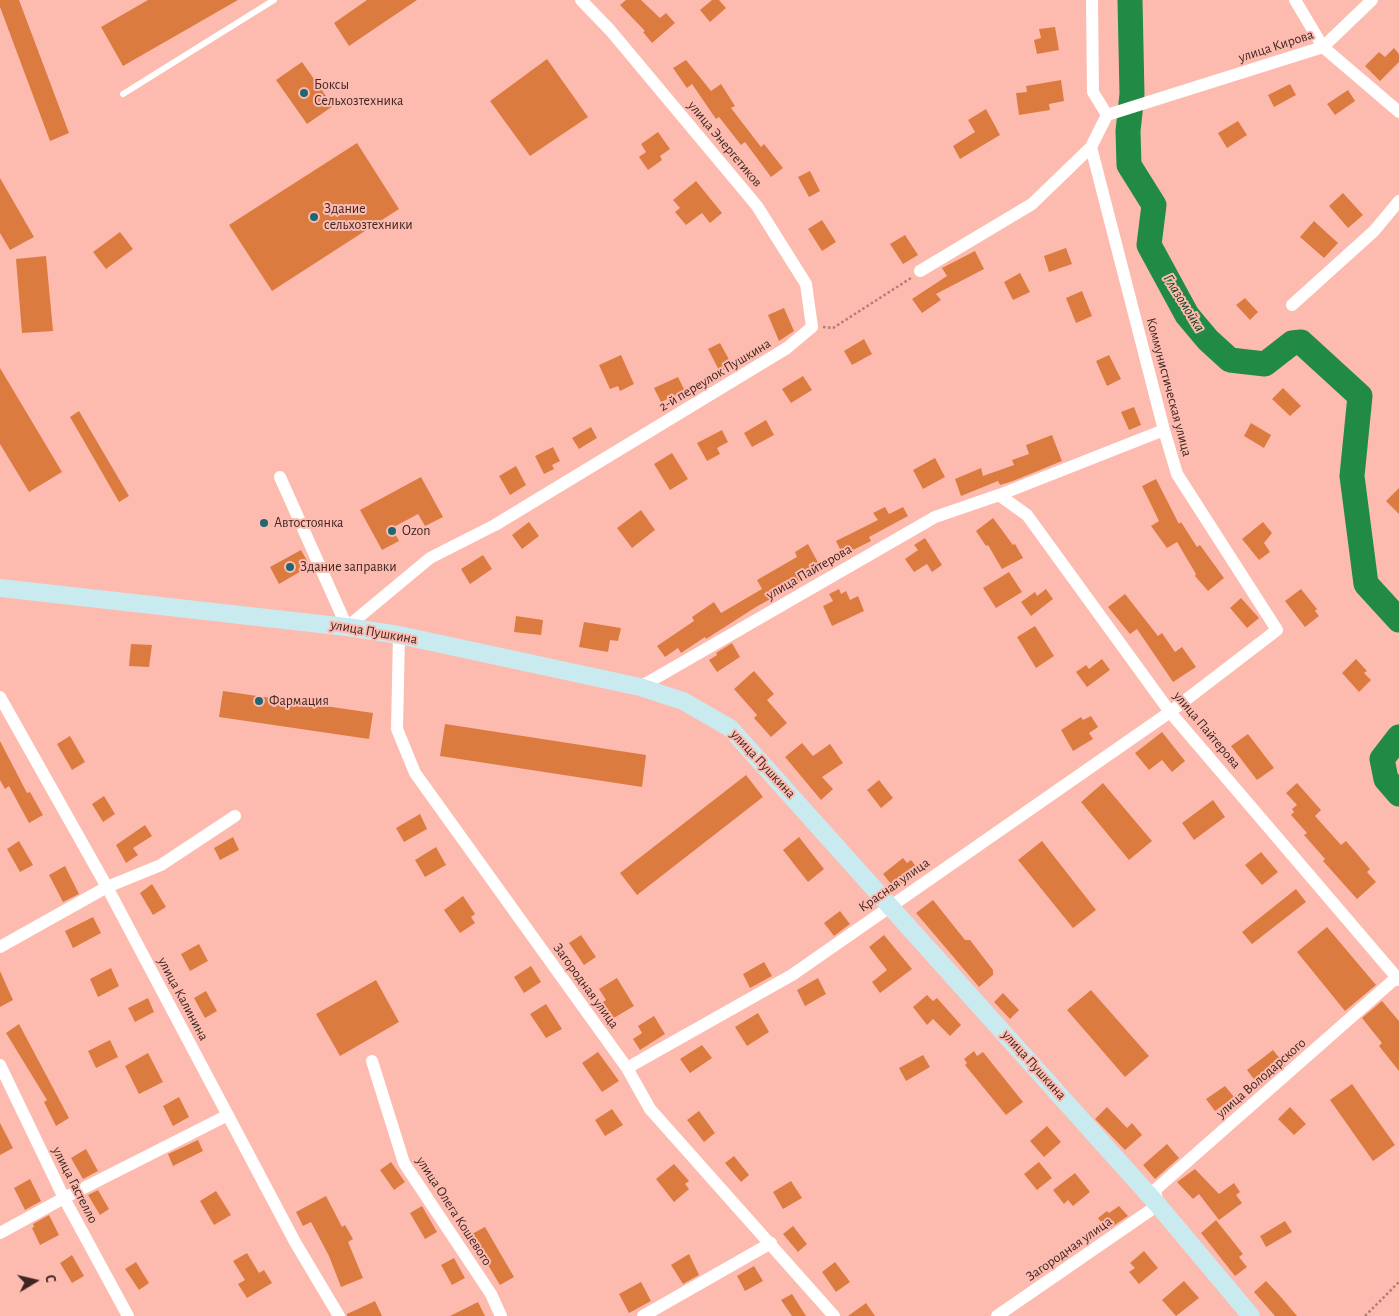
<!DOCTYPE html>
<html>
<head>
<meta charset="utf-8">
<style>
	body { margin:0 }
	#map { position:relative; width:1399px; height:1316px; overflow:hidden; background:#fdbbb0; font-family:"Alegreya Sans",sans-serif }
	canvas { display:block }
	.north { position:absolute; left:10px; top:1256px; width:50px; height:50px; -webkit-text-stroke:4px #fdbbb0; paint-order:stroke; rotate:81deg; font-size:14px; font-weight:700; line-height:20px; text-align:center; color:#3f2622 }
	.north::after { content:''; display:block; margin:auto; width:18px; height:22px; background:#3f2622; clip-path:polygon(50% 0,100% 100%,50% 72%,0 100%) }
</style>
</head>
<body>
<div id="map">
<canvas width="1399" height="1316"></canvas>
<div class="north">С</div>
</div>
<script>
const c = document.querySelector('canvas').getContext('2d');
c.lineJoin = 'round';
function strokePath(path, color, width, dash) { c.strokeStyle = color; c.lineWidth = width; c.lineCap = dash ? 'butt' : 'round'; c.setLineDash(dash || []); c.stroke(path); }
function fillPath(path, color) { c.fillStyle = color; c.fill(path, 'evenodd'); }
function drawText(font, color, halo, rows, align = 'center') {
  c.font = font + ' "Alegreya Sans",sans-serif'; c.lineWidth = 4; c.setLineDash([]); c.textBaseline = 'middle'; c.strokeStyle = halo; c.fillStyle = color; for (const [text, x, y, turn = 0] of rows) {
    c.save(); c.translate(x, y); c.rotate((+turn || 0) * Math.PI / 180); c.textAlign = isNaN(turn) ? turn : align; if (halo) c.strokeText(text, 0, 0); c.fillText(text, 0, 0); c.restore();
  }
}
strokePath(new Path2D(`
	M1130 0 1132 94 1128 131 1129 165 1154 205 1149 245 1187 315 1208 340 1230 360 1265 364 1292 343 1301 342 1360 396 1352 476 1366 584 1399 620
	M1399 737 1382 759 1386 779 1399 794`), '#218b45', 25);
fillPath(new Path2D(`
	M0 0H19L69 133 50 141 0 7Z
	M148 0H238L123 66 101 27Z
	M367 0H417L349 46 334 23Z
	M626 0H641L660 18 666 13 675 23 652 43 643 32 645 31 620 5Z
	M712 0H719L726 8 710 22 700 10Z
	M1055 27 1059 50 1037 54 1034 40 1041 38 1039 29Z
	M1394 48 1399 54V62L1380 81 1365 66 1379 52 1385 57Z
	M547 59 588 117 530 156 490 101Z
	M686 60 711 91 721 84 735 106 731 108 761 147 764 144 783 168 771 177 745 142 741 145 719 117 716 119 692 84 687 88 673 68Z
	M302 62 333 106 307 124 276 80Z
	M1061 80 1064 101 1049 104 1050 110 1019 115 1016 93 1027 92 1026 86Z
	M1290 84 1296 95 1274 107 1268 95Z
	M1348 90 1355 101 1335 115 1327 104Z
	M986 109 1000 135 960 159 953 146 975 132 968 120Z
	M1238 121 1247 135 1227 148 1218 133Z
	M658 132 670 149 660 156 662 160 648 170 639 157 646 152 641 144Z
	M357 143 399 209 272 291 229 225Z
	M810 171 820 191 809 197 798 177Z
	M0 178 34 237 10 250 0 233Z
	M696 181 722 213 710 223 702 213 686 225 675 212 680 208 673 200Z
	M1343 193 1363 215 1348 228 1329 206Z
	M822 220 836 242 822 251 808 229Z
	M1314 221 1338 243 1324 258 1300 237Z
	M120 232 133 249 106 269 93 252Z
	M905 235 918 255 903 264 890 244Z
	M1066 248 1072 264 1049 272 1044 256Z
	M975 251 984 269 936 294 941 300 922 313 912 299 947 276 942 268Z
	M46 256 53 331 22 333 16 259Z
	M1020 273 1030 292 1013 300 1004 282Z
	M1082 291 1092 316 1076 323 1066 298Z
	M1245 298 1258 312 1250 320 1236 305Z
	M784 308 794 331 779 341 768 315Z
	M864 339 872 354 852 365 844 351Z
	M720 343 732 365 720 372 708 349Z
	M621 355 634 384 620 391 618 386 610 389 599 365Z
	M1109 355 1121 379 1107 386 1096 361Z
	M0 368 62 472 29 492 0 444Z
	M803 376 812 390 791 403 782 389Z
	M678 377 685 391 661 402 654 388Z
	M1283 388 1301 406 1290 416 1272 399Z
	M1134 407 1141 425 1129 430 1121 412Z
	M79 411 129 496 119 502 70 417Z
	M766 420 774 435 752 447 744 433Z
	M1251 423 1271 435 1264 448 1244 436Z
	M591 427 597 438 579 449 572 438Z
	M722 430 728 442 717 448 720 454 707 461 697 443Z
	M1052 435 1062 461 1013 481 1000 485 998 481 961 496 955 479 981 468 983 476 1014 465 1012 460 1029 454 1026 445Z
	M553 447 560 461 552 465 554 469 544 474 535 456Z
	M672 453 688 479 670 490 654 464Z
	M935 458 945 477 923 489 913 470Z
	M516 466 526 485 510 495 499 476Z
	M421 477 443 517 425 526 418 514 392 528 399 541 382 550 360 510Z
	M1156 479 1179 524 1181 522 1197 547 1200 545 1224 578 1208 591 1195 576 1196 574 1177 542 1167 548 1151 526 1159 521 1142 486Z
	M1399 488V514L1386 501Z
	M885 507 889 514 903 507 908 516 869 537 871 541 843 555 836 541 878 520 873 513Z
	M641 510 655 530 632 548 617 528Z
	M993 518 1013 545 1015 544 1023 558 1002 569 988 545 986 546 976 531Z
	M529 522 539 536 522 549 512 535Z
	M1263 522 1272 533 1264 543 1270 552 1259 560 1242 539Z
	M925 538 942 565 932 572 927 564 914 572 905 559 918 550 914 545Z
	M808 544 822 570 756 607 706 639 705 637 681 653 678 648 665 657 657 646 694 621 692 617 714 602 721 613 762 589 757 580 797 557 795 552Z
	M301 550 310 566 279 584 270 567Z
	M483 555 492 569 470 584 461 569Z
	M1009 572 1022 592 996 608 983 588Z
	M839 589 841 594 846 591 850 600 858 596 864 611 832 626 823 606 833 601 829 594Z
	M1046 589 1053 599 1031 616 1021 602 1035 592 1037 596Z
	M1301 589 1317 609 1315 611 1319 616 1305 627 1285 601Z
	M1125 594 1158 636 1162 633 1175 652 1182 647 1196 667 1173 682 1137 629 1130 634 1108 607Z
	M1241 598 1259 618 1247 628 1230 608Z
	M516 616 543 620 541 635 514 632Z
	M584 622 621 628 618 641 610 640 608 652 579 647Z
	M1035 626 1054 656 1036 668 1017 637Z
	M732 643 740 657 717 672 709 660 717 655 716 653Z
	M131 644 152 645 149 667 129 666Z
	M1102 659 1110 670 1087 687 1076 672 1086 665 1089 669Z
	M1356 659 1367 671 1364 673 1371 680 1359 692 1342 673Z
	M754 671 774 694 767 700 787 723 771 737 754 718 757 715 734 689Z
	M223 691 373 713 369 739 219 717Z
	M1091 716 1098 727 1089 733 1093 739 1073 751 1061 730 1081 717 1083 720Z
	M445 724 646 755 642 787 440 756Z
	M1162 732 1185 761 1172 772 1162 760 1149 770 1135 753Z
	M1248 734 1274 768 1257 780 1231 746Z
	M70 736 85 762 72 770 57 744Z
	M0 741 27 793 30 792 43 815 29 823 9 786 5 789 0 780Z
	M802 743 813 756 830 744 843 763 822 777 833 789 821 800 785 757Z
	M746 775 763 797 637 895 620 873Z
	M879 780 893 798 881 808 867 790Z
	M1103 783 1152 841 1129 860 1081 802Z
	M1297 783 1321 810 1315 816 1341 845 1346 841 1370 869 1367 872 1376 882 1357 899 1323 861 1325 859 1304 835 1307 833 1291 815 1294 812 1292 809 1297 805 1286 793Z
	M104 796 115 814 103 822 92 804Z
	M1213 800 1225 817 1194 840 1182 823Z
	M420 814 427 829 404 842 396 828Z
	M145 825 152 836 133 848 138 855 126 863 116 845Z
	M233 837 239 850 220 860 214 848Z
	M799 837 824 869 808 882 783 850Z
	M19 841 33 865 20 872 7 849Z
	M1042 841 1096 910 1073 928 1018 860Z
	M436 847 446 865 425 877 415 860Z
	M1261 852 1278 872 1262 885 1245 865Z
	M903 858 907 863 911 860 919 870 895 889 883 874Z
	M65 866 79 894 63 902 49 875Z
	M152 884 166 907 153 915 140 893Z
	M1296 889 1306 902 1252 944 1242 932Z
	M463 896 475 914 471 917 475 923 460 933 444 910Z
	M933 900 965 940H970L993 970V975L979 987 916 913Z
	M840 911 850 924 834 936 824 923Z
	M93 917 101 933 73 948 65 931Z
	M1327 927 1376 985 1345 1011 1297 952Z
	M581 935 596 957 584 965 569 943Z
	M884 935 912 969 880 993 872 982 887 970 869 947Z
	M199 944 208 961 190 971 181 954Z
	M764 962 772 976 750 988 743 974Z
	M531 966 541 982 524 993 514 977Z
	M111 968 119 986 98 997 90 979Z
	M0 971 13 1000 0 1007Z
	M617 978 634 1006 607 1022 597 1006 606 1000 599 989Z
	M818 978 826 994 805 1006 797 990Z
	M376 980 399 1022 340 1056 316 1014Z
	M1091 990 1149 1056 1125 1077 1067 1010Z
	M206 991 217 1011 205 1018 194 998Z
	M1003 993 1019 1010 1010 1019 994 1002Z
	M927 995 933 1001 937 998 961 1025 950 1036 933 1019 927 1025 913 1007Z
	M148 998 154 1012 135 1022 128 1008Z
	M1382 1001 1399 1021V1071L1379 1046 1382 1043 1362 1018Z
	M546 1004 562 1029 546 1038 530 1014Z
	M758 1013 769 1032 747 1046 735 1027Z
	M654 1016 665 1034 640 1050 633 1039 642 1033 638 1026Z
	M19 1024 69 1118 56 1126 44 1102 47 1100 6 1033Z
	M110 1040 118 1057 96 1068 88 1051Z
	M702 1045 712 1058 690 1073 680 1059Z
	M1273 1050 1285 1065 1260 1087 1247 1070Z
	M974 1051 977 1056 983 1052 1023 1102 1006 1115 965 1065 967 1063 964 1059Z
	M598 1052 619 1081 602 1092 582 1063Z
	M148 1053 163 1082 139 1094 125 1066Z
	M923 1055 930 1067 906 1081 899 1068Z
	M1352 1084 1395 1145 1373 1161 1330 1100Z
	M1225 1086 1234 1097 1215 1111 1206 1099Z
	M179 1097 189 1117 173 1126 163 1106Z
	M1107 1107 1127 1128 1132 1123 1142 1135 1125 1150 1095 1119Z
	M1290 1107 1306 1124 1294 1135 1278 1119Z
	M612 1109 623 1125 605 1136 595 1120Z
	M699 1111 715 1133 704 1142 687 1120Z
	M0 1123 13 1148 0 1155Z
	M1047 1126 1061 1142 1044 1157 1030 1141Z
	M198 1140 203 1151 173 1166 168 1154Z
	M1167 1144 1179 1158 1155 1179 1143 1165Z
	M86 1149 98 1171 83 1179 71 1158Z
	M734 1156 749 1175 741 1182 725 1163Z
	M391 1162 405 1182 394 1190 380 1170Z
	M1039 1162 1052 1178 1037 1190 1024 1174Z
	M674 1164 689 1181 685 1184 689 1189 674 1202 656 1179Z
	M1195 1169 1219 1194 1234 1183 1240 1192 1236 1195 1242 1203 1219 1220 1199 1194 1193 1199 1177 1182Z
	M1075 1173 1090 1192 1073 1206 1068 1200 1064 1204 1053 1190Z
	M30 1179 41 1201 25 1210 14 1188Z
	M791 1181 802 1198 783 1209 773 1192Z
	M98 1190 109 1209 100 1215 88 1195Z
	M216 1191 231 1215 214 1225 200 1201Z
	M326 1196 342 1227 345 1225 353 1239 348 1242 363 1278 341 1287 329 1256 311 1222 303 1226 296 1212Z
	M422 1206 437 1232 425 1239 410 1213Z
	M1119 1206 1128 1216 1107 1230 1098 1218 1107 1211 1109 1213Z
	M49 1215 59 1235 40 1245 32 1228 34 1227 33 1224Z
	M1216 1220 1243 1254 1239 1257 1247 1267 1235 1276 1201 1233Z
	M1285 1221 1292 1232 1266 1247 1260 1236Z
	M793 1226 807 1244 798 1252 783 1234Z
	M485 1227 514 1277 500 1285 470 1235Z
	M1144 1251 1158 1268 1139 1284 1129 1272 1135 1268 1130 1263Z
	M247 1253 259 1273 264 1270 272 1283 247 1298 238 1284 245 1280 233 1261Z
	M689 1254 699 1275 683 1284 671 1265Z
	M72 1255 84 1276 72 1283 60 1263Z
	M454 1258 465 1278 452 1285 441 1265Z
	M136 1262 149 1283 139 1290 125 1269Z
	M835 1262 850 1282 836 1292 822 1272Z
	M754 1266 763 1281 745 1291 737 1276Z
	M1184 1281 1199 1298 1176 1316 1162 1300Z
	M1266 1281 1280 1296 1297 1316H1275L1254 1292Z
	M641 1282 651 1301 629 1313 619 1294Z
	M792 1294 806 1316H792L781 1300Z
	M375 1301 382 1316H347V1314Z
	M478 1302 485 1316H450Z
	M866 1303 875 1316H848Z`), '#dc7b40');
strokePath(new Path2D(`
	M823 327 833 328 911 278
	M1365 1316 1399 1282`), '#af7e76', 2.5, [2.5, 2.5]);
strokePath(new Path2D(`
	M123 94 274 0`), '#fff', 6);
strokePath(new Path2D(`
	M1295 0 1323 47 1399 112
	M1107 115 1323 47 1372 0
	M920 271 1032 204 1091 147
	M1292 305 1374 231 1399 201
	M280 477 347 627 430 558 495 525 787 348 812 327 806 284 757 206 610 30 581 0
	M999 495 1027 515 1170 712 1399 980
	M399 635 397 729 415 773 627 1068 650 1109 834 1316
	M640 687 935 517 999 495 1164 430
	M0 697 107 887 295 1242 339 1316
	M0 947 107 887 161 865 235 816
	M372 1061 404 1163 491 1294 501 1316
	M0 1065 64 1198 128 1316
	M627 1068 792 975 1170 712 1277 630 1177 474 1164 430 1091 147 1107 115 1093 92 1092 0
	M0 1233 64 1198 228 1115
	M643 1316 771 1243
	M997 1316 1158 1205 1155 1190 1397 977`), '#fff', 12);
strokePath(new Path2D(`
	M0 588 347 627 399 635 640 687 683 701 730 728 1158 1205 1251 1316`), '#c9ebf0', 18);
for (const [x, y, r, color] of [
	[304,93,5,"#1e6873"],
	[314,217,5,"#1e6873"],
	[264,523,5,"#1e6873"],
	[392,531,5,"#1e6873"],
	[290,567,5,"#1e6873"],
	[259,701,5,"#1e6873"]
]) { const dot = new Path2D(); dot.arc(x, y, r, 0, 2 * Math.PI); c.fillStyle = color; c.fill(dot); strokePath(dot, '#fdbbb0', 2); }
drawText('14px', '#3f2622', '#fdbbb0', [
	["улица Кирова",1276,46,-18],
	["улица Энергетиков",725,144,50],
	["2-й переулок Пушкина",715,375,-31],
	["Коммунистическая улица",1169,387,75],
	["улица Пайтерова",809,572,-30],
	["улица Пушкина",374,632,10],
	["улица Пайтерова",1207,730,50],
	["улица Пушкина",763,764,47],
	["Красная улица",894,885,-35],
	["Загородная улица",586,986,54],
	["улица Калинина",183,999,62],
	["улица Пушкина",1034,1065,48],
	["улица Володарского",1261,1078,-41],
	["улица Гастелло",75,1185,63],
	["улица Олега Кошевого",454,1211,57],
	["Загородная улица",1069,1249,-35]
]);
drawText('14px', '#3f2622', '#fdbbb0', [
	["Боксы",314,85],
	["Сельхозтехника",314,101],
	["Здание",324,209],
	["сельхозтехники",324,225],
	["Автостоянка",274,523],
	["Ozon",402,531],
	["Здание заправки",300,567],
	["Фармация",269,701]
], 'left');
drawText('italic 15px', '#194124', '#fdbbb0', [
	["Глазомойка",1184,303,58]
]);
</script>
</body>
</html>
